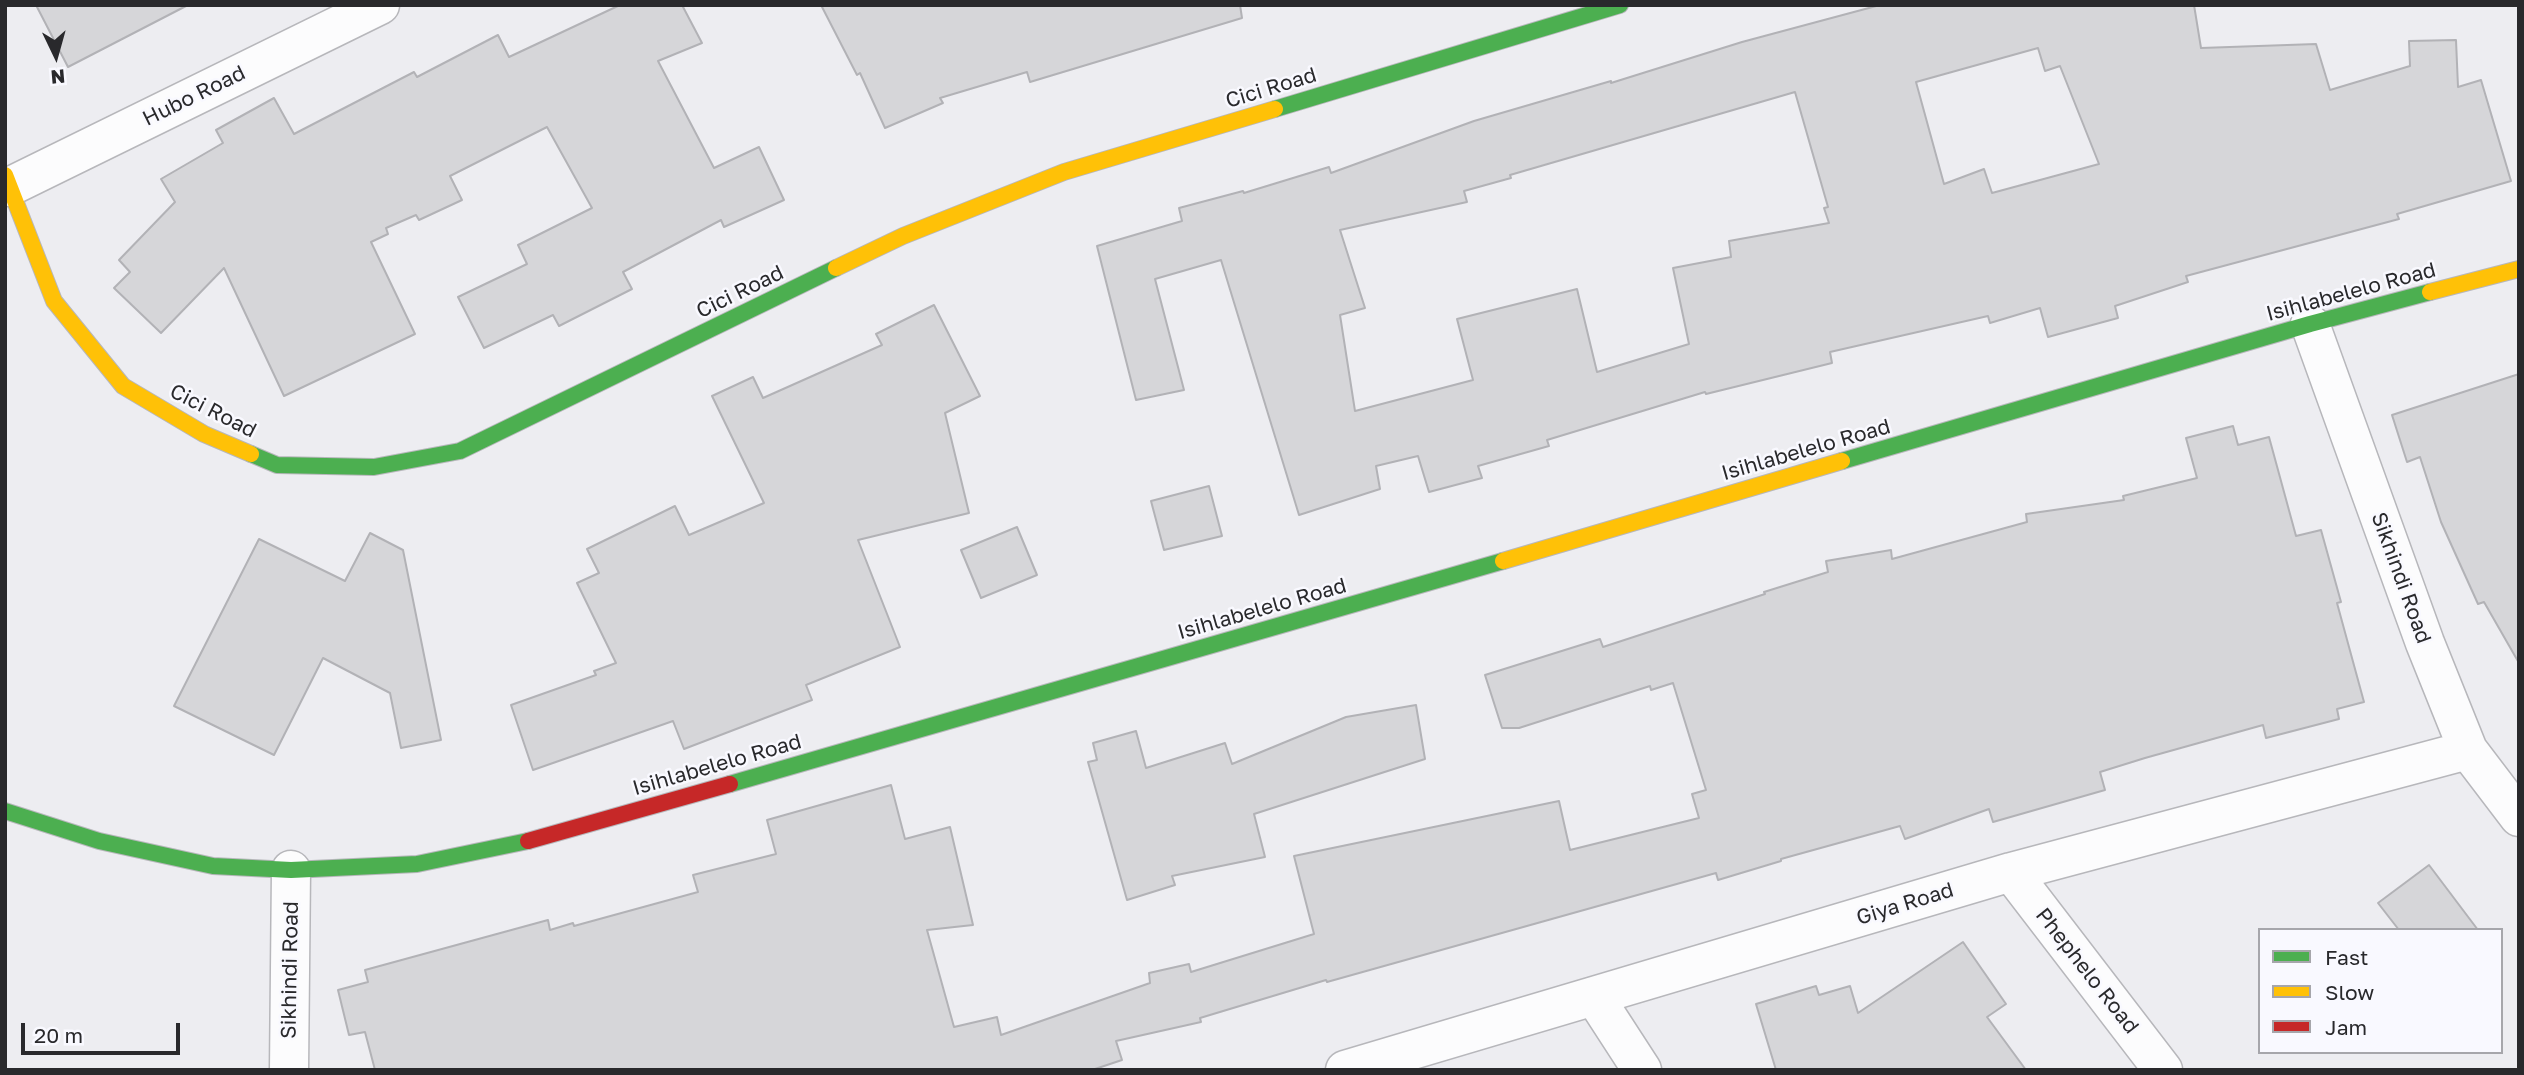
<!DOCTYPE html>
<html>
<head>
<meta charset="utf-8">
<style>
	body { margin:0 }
	#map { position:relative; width:2524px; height:1075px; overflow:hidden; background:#ededf1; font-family:"Golos Text",sans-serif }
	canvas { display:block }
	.frame { position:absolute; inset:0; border:7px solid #29292c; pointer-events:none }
	.legend { position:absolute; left:2258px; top:928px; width:245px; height:126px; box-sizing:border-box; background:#f9f9ff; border:2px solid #a6a6ab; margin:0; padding:9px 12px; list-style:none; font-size:21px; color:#29292c }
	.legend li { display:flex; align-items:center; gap:14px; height:35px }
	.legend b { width:35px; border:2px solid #a6a6ab }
	.north { position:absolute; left:21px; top:21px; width:70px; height:70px; -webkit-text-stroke:5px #f9f9ff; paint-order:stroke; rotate:175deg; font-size:19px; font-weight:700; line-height:28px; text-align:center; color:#29292c }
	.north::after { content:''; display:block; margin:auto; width:24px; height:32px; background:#29292c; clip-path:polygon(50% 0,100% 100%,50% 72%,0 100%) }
	.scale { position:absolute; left:21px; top:1023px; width:159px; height:32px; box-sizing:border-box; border:4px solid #29292c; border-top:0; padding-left:9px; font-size:21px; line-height:24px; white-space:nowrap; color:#29292c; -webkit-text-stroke:5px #f9f9ff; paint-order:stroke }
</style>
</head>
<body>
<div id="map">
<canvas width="2524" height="1075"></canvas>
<div class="frame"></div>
<ul class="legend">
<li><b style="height:9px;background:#4caf50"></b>Fast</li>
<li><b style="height:9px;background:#ffc107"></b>Slow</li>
<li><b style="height:9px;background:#c62828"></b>Jam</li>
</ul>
<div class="north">N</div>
<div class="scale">20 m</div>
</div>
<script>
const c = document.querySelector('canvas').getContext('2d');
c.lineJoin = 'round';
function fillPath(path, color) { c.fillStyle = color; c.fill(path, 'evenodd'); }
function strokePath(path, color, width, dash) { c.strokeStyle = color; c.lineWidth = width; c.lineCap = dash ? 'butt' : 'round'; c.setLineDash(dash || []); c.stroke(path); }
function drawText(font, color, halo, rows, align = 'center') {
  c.font = font + ' "Golos Text",sans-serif'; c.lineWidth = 5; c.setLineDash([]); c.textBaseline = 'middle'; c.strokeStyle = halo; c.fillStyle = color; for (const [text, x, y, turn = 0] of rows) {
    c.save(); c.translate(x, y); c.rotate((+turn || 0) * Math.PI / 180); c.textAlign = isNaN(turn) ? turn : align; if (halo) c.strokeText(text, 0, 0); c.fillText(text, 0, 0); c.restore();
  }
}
const building = new Path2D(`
	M36 5H188L68 67Z
	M620 5H682L702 43 658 61 714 168 759 147 784 200 724 227 721 220 623 272 632 289 559 326 553 315 484 348 458 297 527 264 518 245 592 208 547 127 450 176 462 200 419 220 416 215 386 228 388 234 371 242 415 334 284 396 224 268 161 333 114 288 130 272 119 260 175 202 161 179 223 143 216 130 274 98 294 134 414 72 417 77 498 35 509 57Z
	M821 5H1240L1242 18 1030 82 1027 72 940 98 943 103 885 128 860 73 857 75Z
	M1880 5H2194L2201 48 2316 44 2330 90 2410 66 2409 41 2456 40 2458 87 2481 80 2511 181 2397 214 2399 219 2186 276 2188 282 2115 306 2118 318 2048 337 2040 308 1990 323 1988 316 1830 352 1832 363 1706 394 1705 392 1547 440 1549 446 1478 466 1482 478 1429 492 1418 456 1376 466 1380 489 1299 515 1221 260 1155 279 1184 390 1136 400 1097 246 1182 221 1179 208 1243 191 1244 193 1329 167 1331 173 1474 121 1611 81V83L1742 42ZM2038 48 2045 71 2060 66 2099 164 1992 193 1984 169 1944 184 1916 82ZM1795 92 1828 207 1824 208 1829 223 1729 241 1731 257 1673 268 1689 344 1597 372 1577 289 1457 319 1473 380 1355 411 1340 315 1365 308 1340 230 1467 202 1464 191 1511 178 1510 175Z
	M934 305 980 396 945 413 969 513 858 540 900 647 806 685 812 700 684 749 673 721 533 770 511 705 596 675 594 671 616 663 577 583 599 573 587 549 675 506 689 535 764 503 712 396 753 377 763 398 882 345 876 334Z
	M2519 374V663L2484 602 2478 604 2441 522 2420 457 2407 462 2392 415Z
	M2233 426 2238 445 2269 437 2296 536 2321 530 2341 602 2337 603 2364 702 2337 709 2339 719 2266 738 2263 725 2145 758 2100 772 2105 790 1993 822 1989 809 1905 839 1900 826 1781 859V861L1718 880 1716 873 1327 982 1326 980 1200 1018 1201 1022 1116 1041 1122 1060 1092 1070H375L365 1032 349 1035 338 990 368 982 365 970 548 920 550 930 573 923 574 926 698 892 693 875 776 854 767 820 891 785 905 839 950 827 973 925 927 930 954 1027 997 1017 1001 1035 1150 983 1149 973 1189 964 1191 972 1314 934 1294 856 1559 801 1570 850 1699 818 1692 794 1706 790 1673 683 1651 690 1650 686 1519 728H1502L1485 675 1600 639 1603 647 1765 594 1764 592 1828 572 1826 561 1891 550 1892 559 2027 522 2026 514 2124 500 2123 496 2197 478 2186 438Z
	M1209 486 1222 536 1164 550 1151 501Z
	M1017 527 1037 575 981 598 961 550Z
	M370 533 403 550 441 740 401 748 390 693 323 658 274 755 174 706 259 539 345 581Z
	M1416 705 1425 759 1254 814 1265 857 1172 876 1175 885 1127 900 1088 762 1097 760 1093 743 1136 731 1146 768 1225 743 1232 764 1346 717Z
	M2429 865 2478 930H2399L2378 903Z
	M1963 942 2006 1004 1987 1017 2026 1070H1776L1756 1004 1816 986 1819 995 1850 986 1858 1013Z`);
fillPath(building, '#d6d6d9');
strokePath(building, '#b2b2b6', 2);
const street = new Path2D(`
	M9 187 380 5
	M2310 324 2425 643 2468 750 2519 817
	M2011 872 2163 1070
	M1594 996 1642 1070
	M289 1070 291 870
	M1345 1070 2011 872 2468 750`);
const fast = new Path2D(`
	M1275 109 1620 5
	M251 454 277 465 374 467 460 451 836 268
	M1842 461 2310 324 2430 292
	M730 784 1503 561
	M5 811 99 841 213 866 291 870 417 864 528 841`);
const slow = new Path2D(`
	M5 175 54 301 123 386 204 434 251 454
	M836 268 903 236 1064 172 1275 109
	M2430 292 2519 269
	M1503 561 1842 461`);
const jam = new Path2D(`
	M528 841 730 784`);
strokePath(street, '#b7b7bb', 41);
strokePath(fast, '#b7b7bb', 18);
strokePath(slow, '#b7b7bb', 18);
strokePath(jam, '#b7b7bb', 18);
strokePath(street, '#fcfcfd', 38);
strokePath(fast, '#4caf50', 16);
strokePath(slow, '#ffc107', 16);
strokePath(jam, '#c62828', 16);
drawText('21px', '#29292c', '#f9f9ff', [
	["Cici Road",1271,88,-17],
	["Hubo Road",194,96,-26],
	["Cici Road",740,292,-26],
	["Isihlabelelo Road",2351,292,-15],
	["Cici Road",213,411,27],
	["Isihlabelelo Road",1806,450,-16],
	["Sikhindi Road",2401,578,70],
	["Isihlabelelo Road",1262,609,-16],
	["Isihlabelelo Road",717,765,-16],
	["Giya Road",1905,904,-17],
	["Sikhindi Road",290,970,-89],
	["Phephelo Road",2087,971,52]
]);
</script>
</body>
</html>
